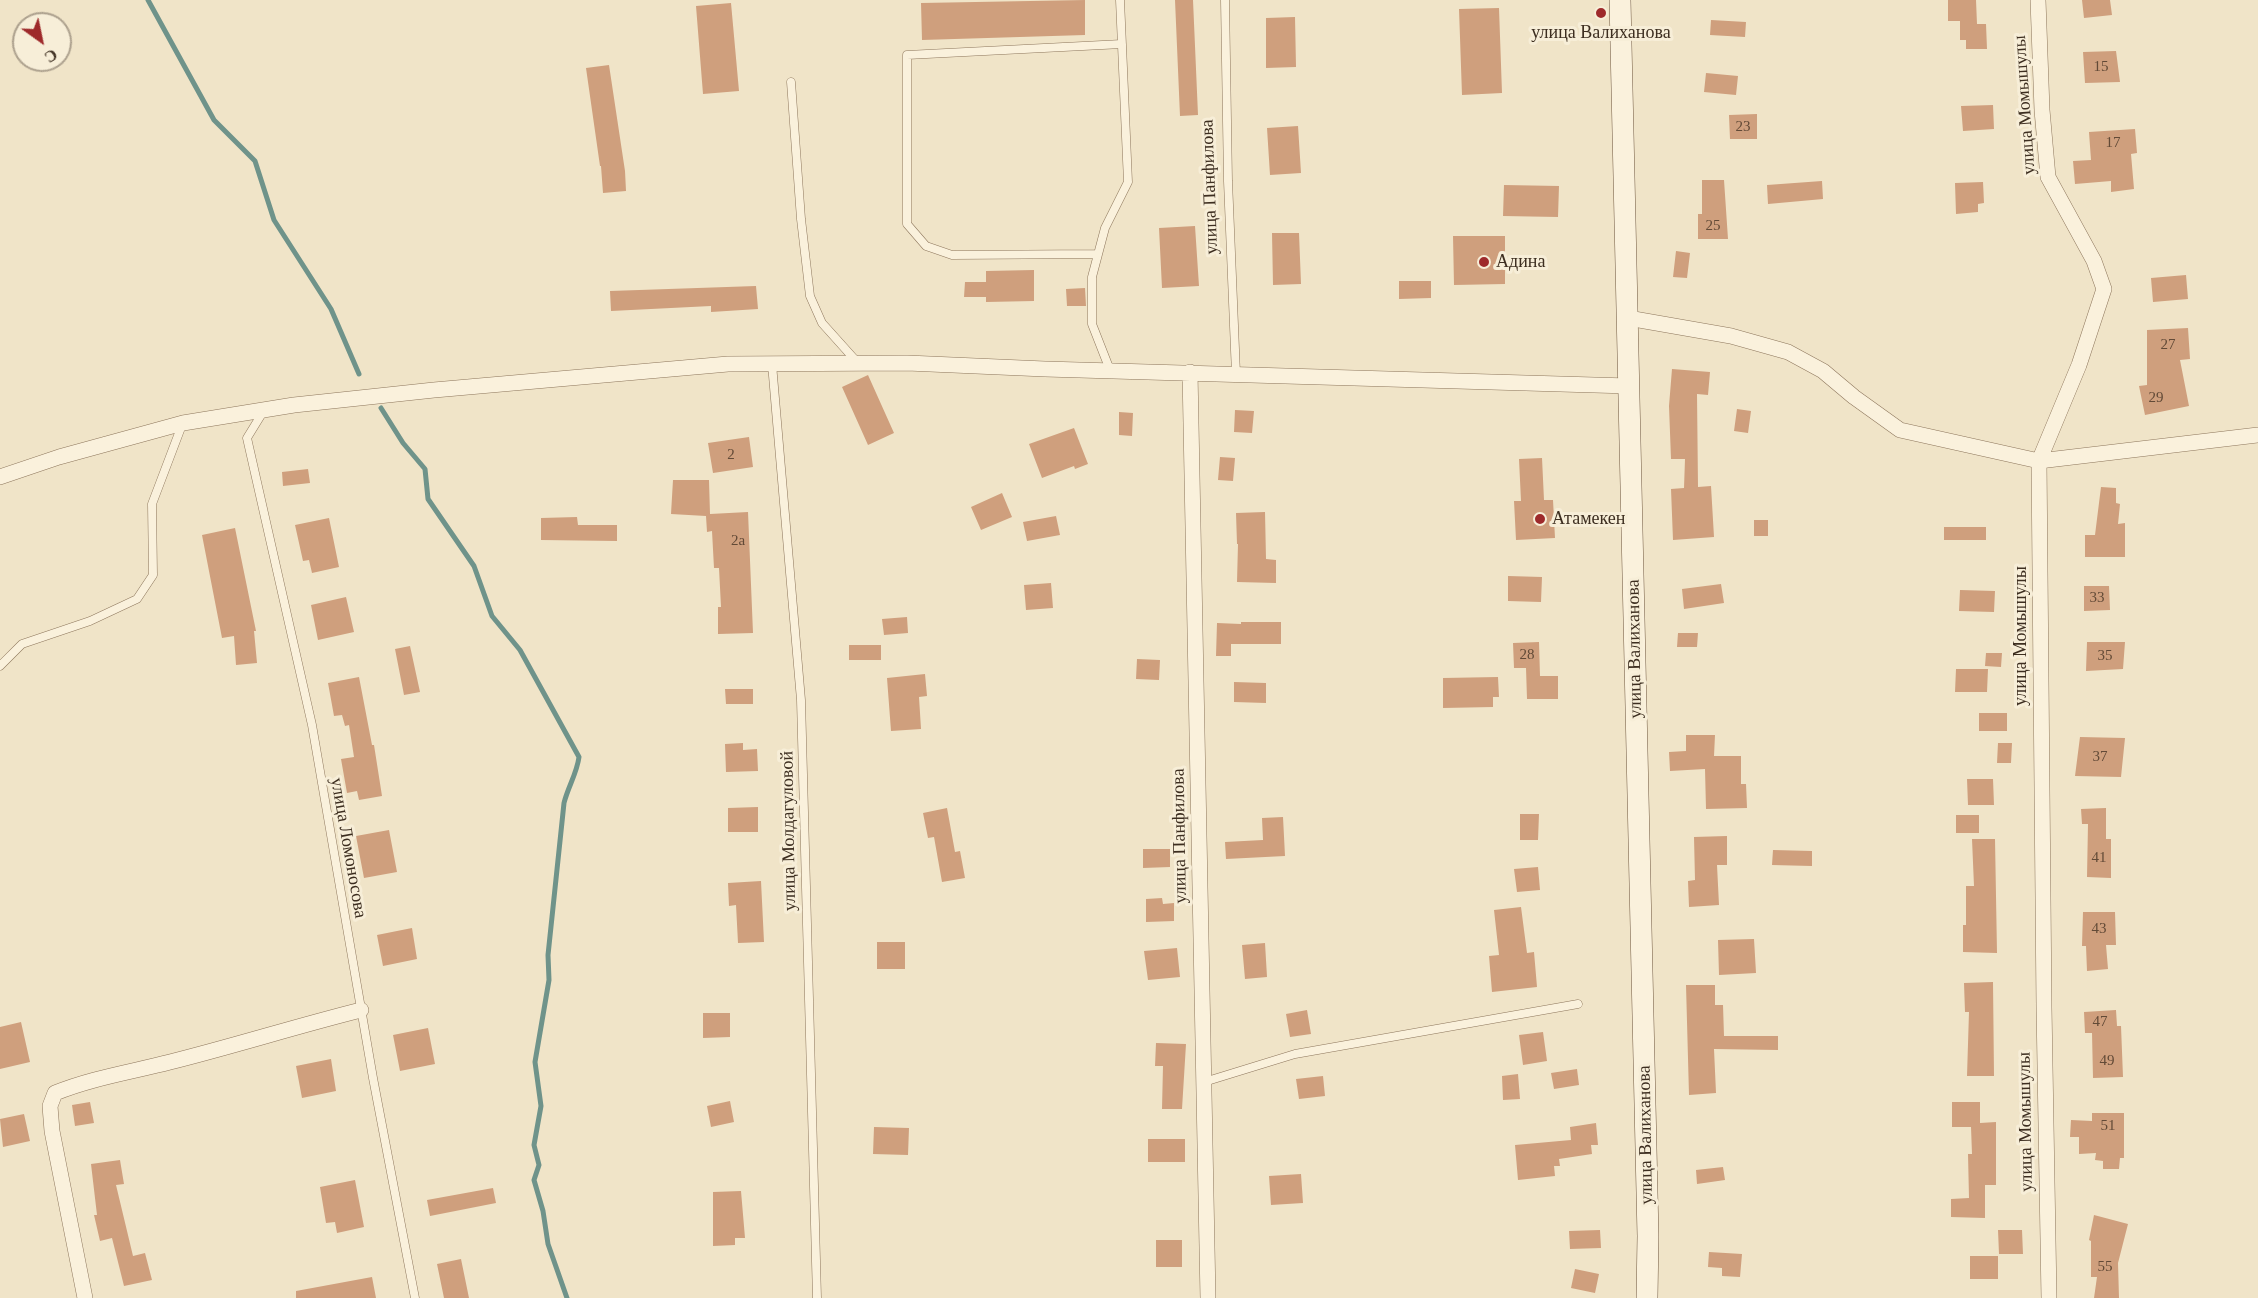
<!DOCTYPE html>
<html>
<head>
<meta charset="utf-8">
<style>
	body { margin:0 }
	#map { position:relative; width:2258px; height:1298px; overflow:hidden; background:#f0e4c8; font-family:"Times New Roman",serif }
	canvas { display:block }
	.north { position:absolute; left:12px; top:12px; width:60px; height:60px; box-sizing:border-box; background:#f7eed8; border:2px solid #ada18e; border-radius:50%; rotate:147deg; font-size:16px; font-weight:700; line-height:24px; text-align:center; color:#3d2e20 }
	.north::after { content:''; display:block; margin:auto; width:21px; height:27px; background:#9e2a2b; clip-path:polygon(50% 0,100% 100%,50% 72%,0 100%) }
</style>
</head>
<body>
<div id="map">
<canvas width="2258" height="1298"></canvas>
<div class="north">С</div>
</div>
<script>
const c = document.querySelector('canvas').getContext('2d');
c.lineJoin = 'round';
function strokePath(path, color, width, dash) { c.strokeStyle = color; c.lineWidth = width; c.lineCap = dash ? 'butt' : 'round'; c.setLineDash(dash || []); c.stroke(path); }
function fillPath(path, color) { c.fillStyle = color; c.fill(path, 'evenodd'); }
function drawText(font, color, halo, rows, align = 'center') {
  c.font = font + ' "Times New Roman",serif'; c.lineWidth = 6; c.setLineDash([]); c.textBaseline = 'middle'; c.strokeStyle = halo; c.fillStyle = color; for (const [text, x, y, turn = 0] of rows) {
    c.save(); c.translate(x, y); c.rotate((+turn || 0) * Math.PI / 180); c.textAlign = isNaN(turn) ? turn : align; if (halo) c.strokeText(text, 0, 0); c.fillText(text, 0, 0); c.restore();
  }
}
strokePath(new Path2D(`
	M148 0 214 120 255 161 274 220 331 309 359 374
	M381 408 403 443 425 469 428 499 474 566 492 616 520 650 579 757C577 773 568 787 564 803L548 955 549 980 535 1062 541 1106 534 1145 539 1165 534 1180 543 1211 548 1244 567 1298`), '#6f938a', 5);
fillPath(new Path2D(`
	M1085 0V35L922 40 921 3Z
	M1175 0H1193L1198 115 1180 116Z
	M1948 0H1976L1977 24H1986L1987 49H1966V40H1960V21H1948Z
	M2082 0H2110L2112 15 2084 18Z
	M731 3 739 91 703 94 696 6Z
	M1499 8 1502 93 1462 95 1459 9Z
	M1295 17 1296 67 1266 68V18Z
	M1711 20 1746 22 1745 37 1710 35Z
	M2116 51 2120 82 2085 83 2083 52Z
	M609 65 625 171 626 191 603 193 601 166H600L586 68Z
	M1706 73 1738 76 1736 95 1704 92Z
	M1993 105 1994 129 1963 131 1961 106Z
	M1757 114V139H1730L1729 115Z
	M1298 126 1301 173 1270 175 1267 128Z
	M2135 129 2137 153 2131 154 2134 189 2111 192V181L2075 184 2073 161 2091 160 2089 132Z
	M1702 180H1724L1728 239H1698V214H1702Z
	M1822 181 1823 199 1768 204 1767 185Z
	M1983 182 1984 203 1978 204V212L1956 214 1955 183Z
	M1504 185 1559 186 1558 217 1503 216Z
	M1195 226 1199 286 1162 288 1159 228Z
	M1272 233H1299L1301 284 1273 285Z
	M1453 236H1505V284L1454 285Z
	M1676 251 1690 253 1687 278 1673 277Z
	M1034 270V301L986 302V297H964L965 282H986V271Z
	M2186 275 2188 299 2153 302 2151 278Z
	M1399 281H1431V298L1399 299Z
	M756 286 758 309 711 312V306L611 311 610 291Z
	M1085 288 1086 306H1067L1066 289Z
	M2188 328 2190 359 2180 360 2189 406 2145 415 2139 386 2147 385V330Z
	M1672 369 1710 372 1708 395 1697 394 1698 487 1711 486 1714 537 1673 540 1671 489 1684 488 1685 459H1671L1669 406Z
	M868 375 894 433 868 445 842 387Z
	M1737 409 1751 411 1748 433 1734 431Z
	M1235 410 1254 411 1252 433 1234 432Z
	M1119 412 1133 413 1132 436 1119 435Z
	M1074 428 1088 464 1075 469 1074 466 1042 478 1029 444Z
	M749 437 753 467 713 473 708 443Z
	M1220 457 1235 458 1233 481 1218 480Z
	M1542 458 1544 500H1553L1555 538 1516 540 1514 501H1521L1519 459Z
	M308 469 310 483 283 486 282 472Z
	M673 480H709L710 514 748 512 753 633 718 634V607H721L719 568H714L712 531 707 532 706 516 671 514Z
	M2101 487 2116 488V503L2120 504 2118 524 2125 523V557H2085V535H2095Z
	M1002 493 1012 517 981 530 971 507Z
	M1265 512 1266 559 1276 560V583L1237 582 1238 544H1237L1236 513Z
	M1056 516 1060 535 1027 541 1023 522Z
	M577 517 578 525H617V541L541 540V518Z
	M329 518 339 567 312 573 309 560 303 561 295 525Z
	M1754 520H1768V536H1754Z
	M1944 527H1986V540H1944Z
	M235 528 256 631H254L257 663 236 665 234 636 222 638 202 535Z
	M1508 576 1542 577 1541 602 1508 601Z
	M1051 583 1053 608 1026 610 1024 585Z
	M1721 584 1724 603 1684 609 1682 589Z
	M2084 586H2109L2110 610 2084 611Z
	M1960 590 1995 591 1994 612 1959 611Z
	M346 597 354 632 318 640 311 605Z
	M907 617 908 633 884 635 882 619Z
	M1241 622H1281V644H1231V656H1216L1217 623 1241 624Z
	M1678 633H1698L1697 647H1677Z
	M1539 642 1540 676H1558V699H1527L1526 668H1514L1513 643Z
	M2087 642H2125L2123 669 2086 671Z
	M849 645H881V660H849Z
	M410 646 420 692 404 695 395 649Z
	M1986 653H2002L2001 667 1985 666Z
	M1137 659 1160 660 1159 680 1136 679Z
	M1956 669H1988L1987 692H1955Z
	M925 674 927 696 919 697 921 729 891 731 887 678Z
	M359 677 372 745H374L382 796 359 800 357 791 347 793 341 759 354 757 349 725 345 726 342 715 334 716 328 683Z
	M1498 677 1499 697H1493V707L1443 708V678Z
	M1234 682 1266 683V703L1234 702Z
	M725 689H753V704H726Z
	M1979 713H2007V731H1979Z
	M1686 735H1715L1714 756H1741V784H1746L1747 808 1706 809 1705 769 1670 771 1669 752 1686 751Z
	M2080 737 2125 738 2121 777 2075 776Z
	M743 743V750L757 749 758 771 726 772 725 744Z
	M1998 743H2012L2011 763H1997Z
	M1967 779H1993L1994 805H1968Z
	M758 807V832H728V808Z
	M947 808 955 852 960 851 965 878 942 882 934 837 928 838 923 813Z
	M2106 808V839H2111V878L2087 877 2088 824H2082L2081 809Z
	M1520 814H1539L1538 840H1520Z
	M1956 815H1979V833H1956Z
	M1283 817 1285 856 1226 859 1225 842 1263 840 1262 818Z
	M389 830 397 872 364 878 356 836Z
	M1727 836V865H1717L1719 905 1689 907 1688 881 1695 880 1694 837Z
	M1972 839H1995L1997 953 1963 952V925H1966V886H1974Z
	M1143 849H1170V867L1143 868Z
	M1773 850 1812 851V866L1772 865Z
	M1538 867 1540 890 1517 892 1514 869Z
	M761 881 764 942 738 943 736 905 729 906 728 883Z
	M1162 898 1163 904 1174 903V921L1146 922V899Z
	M1521 907 1527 953 1534 952 1537 987 1492 992 1489 956 1499 955 1494 910Z
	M2083 912H2115L2116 945H2106L2108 969 2087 971 2086 946H2082Z
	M412 928 417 959 383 966 377 935Z
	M1754 939 1756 973 1719 975 1718 940Z
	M877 942H905V969H877Z
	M1265 943 1267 977 1245 979 1242 945Z
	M1177 948 1180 977 1148 980 1144 951Z
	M1993 982 1994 1076H1967L1969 1012H1965L1964 983Z
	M1686 985H1715V1005H1723L1724 1036H1778V1050L1714 1049 1716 1093 1689 1095Z
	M1307 1010 1311 1034 1290 1037 1286 1014Z
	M2116 1010 2117 1026H2121L2123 1077 2093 1078 2092 1033H2085L2084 1012Z
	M703 1013H730V1037L703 1038Z
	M21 1022 30 1062 0 1069V1027Z
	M428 1028 435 1064 400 1071 393 1035Z
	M1543 1032 1547 1061 1523 1065 1519 1035Z
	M1156 1043 1186 1044 1182 1109H1162L1163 1066H1155Z
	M331 1059 336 1091 302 1098 296 1066Z
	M1577 1069 1579 1085 1554 1089 1551 1073Z
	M1518 1074 1520 1099 1503 1100 1502 1076Z
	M1323 1076 1325 1096 1299 1099 1296 1079Z
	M730 1101 734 1122 711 1127 707 1106Z
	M90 1102 94 1123 75 1126 72 1105Z
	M1952 1102H1980V1123L1996 1122V1185H1985V1218L1951 1217V1199L1969 1198 1968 1154H1972L1971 1127H1952Z
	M2092 1113H2124V1158H2120L2119 1169H2103V1161L2095 1160 2096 1153 2079 1154V1137H2070L2071 1120 2092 1121Z
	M24 1114 30 1141 3 1147 0 1119Z
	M1596 1123 1598 1145H1591L1592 1154 1559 1159 1560 1166H1554L1555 1176 1518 1180 1515 1145 1571 1140 1570 1127Z
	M874 1127 909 1128 908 1155 873 1154Z
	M1148 1139H1185V1162H1148Z
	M120 1160 124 1184 116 1185 133 1256 145 1253 152 1280 124 1286 112 1238 100 1241 94 1215H97L91 1164Z
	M1723 1167 1725 1180 1697 1184 1696 1170Z
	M1301 1174 1303 1203 1271 1205 1269 1176Z
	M355 1180 364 1227 337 1233 335 1222 326 1223 320 1187Z
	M493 1188 496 1203 430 1216 427 1200Z
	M741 1191 745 1238H735V1245L713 1246V1192Z
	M2094 1215 2128 1224 2118 1263 2119 1298H2094L2097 1277H2091V1241L2089 1240Z
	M1600 1230 1601 1248 1570 1249 1569 1231Z
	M1998 1230H2022L2023 1254H1999Z
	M1156 1240H1182V1267H1156Z
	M1709 1252 1742 1254 1740 1277 1722 1276V1268L1708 1267Z
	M1970 1256H1998V1279H1970Z
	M461 1259 469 1298H444L437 1264Z
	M1575 1269 1599 1274 1595 1293 1571 1288Z
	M372 1277 376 1298H296V1291Z`), '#cf9f7d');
const service = new Path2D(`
	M1225 0 1228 181 1236 374
	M791 82 801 219 810 296 822 323 857 362
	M1098 254 952 255 926 246 907 224V55L1122 44
	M772 364 801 700 817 1298
	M1110 370 1092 324V277L1105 228 1128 182 1120 0
	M263 412 247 438 312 725 373 1078 415 1298
	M0 666 22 644 90 621 137 599 153 575 152 504 182 425
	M1204 1082 1295 1054 1578 1004`);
const minor = new Path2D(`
	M2038 0 2042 110 2048 177 2094 261 2104 289 2079 365 2039 461 2044 1007 2049 1298
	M1628 318 1731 336 1788 352 1823 371 1854 397 1900 430 2039 461 2258 435
	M1190 372 1208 1298
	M0 477 59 457 183 423 294 405 434 390 728 364 907 363 1045 369 1629 386
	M85 1298 52 1131 50 1106 55 1093C92 1078 131 1072 170 1062 234 1046 297 1026 361 1010`);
const secondary = new Path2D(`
	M1620 0 1648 1236 1647 1298`);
strokePath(service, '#8d765c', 9);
strokePath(minor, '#8d765c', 16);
strokePath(secondary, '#6f573f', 22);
strokePath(service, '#faf1dc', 8);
strokePath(minor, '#faf1dc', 15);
strokePath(secondary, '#faf1dc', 21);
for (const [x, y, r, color] of [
	[1601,13,6,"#9e2a2b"],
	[1484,262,6,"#9e2a2b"],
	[1540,519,6,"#9e2a2b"]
]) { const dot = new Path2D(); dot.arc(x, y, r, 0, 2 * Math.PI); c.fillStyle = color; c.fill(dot); strokePath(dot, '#f7eed8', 2); }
drawText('15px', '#624a37', null, [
	["15",2101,67],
	["23",1743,127],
	["17",2113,143],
	["25",1713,226],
	["27",2168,345],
	["29",2156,398],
	["2",731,455],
	["2а",738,541],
	["33",2097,598],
	["28",1527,655],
	["35",2105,656],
	["37",2100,757],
	["41",2099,858],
	["43",2099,929],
	["47",2100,1022],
	["49",2107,1061],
	["51",2108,1126],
	["55",2105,1267]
]);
drawText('18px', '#3d2e20', '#f7eed8', [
	["улица Валиханова",1601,33,"center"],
	["Адина",1496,262],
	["Атамекен",1552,519]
], 'left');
drawText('18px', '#3d2e20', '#f7eed8', [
	["улица Момышулы",2025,105,-94],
	["улица Панфилова",1210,187,-92],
	["улица Момышулы",2021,636,-90],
	["улица Валиханова",1635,649,-91],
	["улица Молдагуловой",789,831,-91],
	["улица Панфилова",1180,836,-91],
	["улица Ломоносова",348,848,80],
	["улица Момышулы",2026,1122,-91],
	["улица Валиханова",1646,1135,-91]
]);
</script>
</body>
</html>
